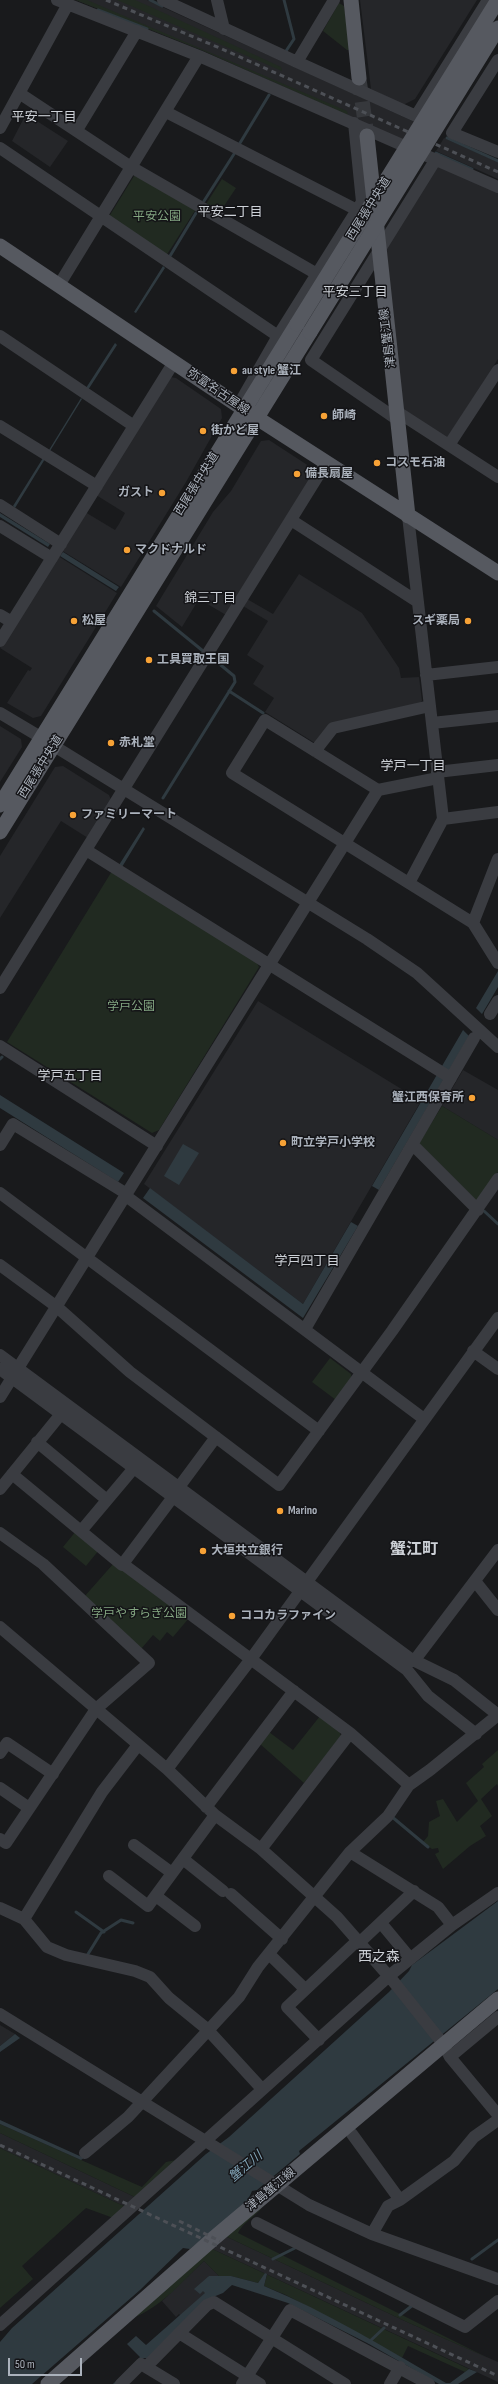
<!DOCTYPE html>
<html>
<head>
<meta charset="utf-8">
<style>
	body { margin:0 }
	#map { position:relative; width:498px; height:2384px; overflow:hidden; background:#191a1c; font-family:"Sofia Sans Condensed",sans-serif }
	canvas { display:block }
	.scale { position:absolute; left:8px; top:2358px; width:74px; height:18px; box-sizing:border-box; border:2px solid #abb2bc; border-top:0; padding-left:5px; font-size:12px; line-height:14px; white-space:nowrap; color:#abb2bc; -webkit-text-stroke:3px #141417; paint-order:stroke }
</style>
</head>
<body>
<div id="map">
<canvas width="498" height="2384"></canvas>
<div class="scale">50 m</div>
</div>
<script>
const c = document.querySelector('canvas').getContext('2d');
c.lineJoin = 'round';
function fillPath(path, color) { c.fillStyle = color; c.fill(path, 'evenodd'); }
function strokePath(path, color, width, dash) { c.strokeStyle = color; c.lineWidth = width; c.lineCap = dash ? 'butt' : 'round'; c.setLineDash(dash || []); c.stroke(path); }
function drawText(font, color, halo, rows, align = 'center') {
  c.font = font + ' "Sofia Sans Condensed","Noto Sans JP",sans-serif'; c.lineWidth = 3; c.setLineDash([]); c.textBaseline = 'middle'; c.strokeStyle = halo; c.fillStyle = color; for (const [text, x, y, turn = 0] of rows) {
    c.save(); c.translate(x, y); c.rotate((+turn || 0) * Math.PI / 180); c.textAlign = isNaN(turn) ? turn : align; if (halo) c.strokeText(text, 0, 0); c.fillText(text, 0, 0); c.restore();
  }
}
fillPath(new Path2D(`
	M76 0H147L417 123 405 141 204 51Z
	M360 0H477L415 99 403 105 371 89Z
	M26 114 68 141 50 167 12 141Z
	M444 138 498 162V179L436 151Z
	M440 166 498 192V359L448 437 444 438 405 413 400 403 385 246 435 167Z
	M170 377 176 378 221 409 222 418 186 482 121 587 61 550 85 512 115 530 119 524 125 513 96 495Z
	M269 440 312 468 313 474 226 615 199 599 182 627 156 606 213 512 231 491 261 441Z
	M58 556 117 593 41 716 33 718 7 703 28 670 30 671 32 668 0 648Z
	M299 574 362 613 399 668 401 678 419 677 422 701 419 704 329 724 315 743 265 712 274 698 253 684 264 666 247 655 268 621 243 606 247 599 273 614Z
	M0 726 21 739 22 747 0 782Z
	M63 766 109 795 111 800 88 838 61 821 0 918V856L55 767Z
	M258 1001 421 1101 303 1304 144 1184Z
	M463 1070 498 1090V1140L442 1106Z
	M0 2025 15 2034 0 2046Z
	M0 2133 139 2199 128 2208 0 2148Z
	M223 2235 407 2322 498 2362V2382L208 2247Z
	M204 2261 219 2276H209L204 2291 206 2293 181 2316 179 2314 176 2317 162 2301Z`), '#252629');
fillPath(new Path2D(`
	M76 0H87L347 111 348 115 204 51Z
	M117 0H135L151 7 281 67 282 71Z
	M339 3 344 6 350 50H347L323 31Z
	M134 176H139L196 209 166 256 110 218V215Z
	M222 179 236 188 220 212 206 204Z
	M112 871 256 961 259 967 159 1130 152 1133 7 1042Z
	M442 1106 498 1140V1172L478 1202 419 1143Z
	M330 1358 351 1374 352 1379 336 1400 312 1382Z
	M76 1531 99 1550 86 1566 63 1547Z
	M114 1563 189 1618 173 1637 167 1632 160 1641 153 1635 141 1649 84 1597Z
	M320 1716 339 1731 341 1736 304 1783 260 1744 269 1732 293 1750Z
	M498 1750V1786L497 1784 481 1799 492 1816 480 1826 486 1836 470 1846 443 1869 435 1854 439 1852 438 1848 432 1849 423 1842 428 1836 429 1822 440 1816 436 1801 443 1799 457 1822 478 1801 466 1783 484 1767 482 1764Z
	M0 2124 142 2187 166 2162 181 2159 139 2199 0 2133Z
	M0 2148 128 2208 116 2219 86 2208 22 2266 33 2279 0 2308Z
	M266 2200C261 2215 245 2219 238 2233L486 2357 407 2322 223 2235Z
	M208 2247 469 2369 465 2372 408 2346 402 2358 286 2295 264 2286 267 2275 265 2274 258 2283 231 2276H219L204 2261C183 2281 161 2307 133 2318Z`), '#212a21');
fillPath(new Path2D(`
	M163 266 165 268 136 313 134 312Z
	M115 343 117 345 88 390 86 388Z
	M81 398 82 399 50 451 49 450Z
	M43 458 45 459 15 508 13 506Z
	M0 513 50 544 48 547 0 517Z
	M63 552 119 587 116 591 60 556Z
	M143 827 145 829 122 867 119 865Z
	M498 971V987L482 1014 476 1008Z
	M463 1030 469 1036 379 1190 372 1186Z
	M0 1095 124 1173 118 1182 0 1108Z
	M183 1144 199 1153 179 1185 164 1176Z
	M150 1188 303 1304 351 1222 358 1226 303 1318 143 1198Z
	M498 1901V1989L299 2151 300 2154 257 2190 252 2191C245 2211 207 2235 190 2249L183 2248 140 2290 32 2384H0V2342L12 2328 206 2154 229 2137 389 1992 409 1971 412 1965Z
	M15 2034 20 2038 0 2052V2046Z
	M0 2120 84 2158 81 2160 0 2124Z
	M265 2273 267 2274 264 2286C327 2312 387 2349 446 2383H450L469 2369 477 2372 458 2384H439L369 2344 288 2303 232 2285 223 2293 208 2299 148 2358H143L117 2384H113L140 2357 127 2344 136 2336 146 2345 205 2293 203 2291 200 2294 194 2289 209 2276H231L258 2283Z`), '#2f3a40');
strokePath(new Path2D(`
	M150 0 162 6
	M284 0 294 39 286 51
	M98 10 147 29
	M447 138 498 161
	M240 143 269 95
	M436 153 472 169
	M204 201 234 154
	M170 256 196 213
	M154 611 203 651
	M229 691 263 713
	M163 798 235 682 234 676 211 657
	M0 1059 2 1057
	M484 1211 498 1224
	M391 1816 428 1847
	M76 1912 104 1932
	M88 1954 101 1933 121 1920 133 1923
	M273 2259 297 2247
	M472 2259 498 2240
	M400 2315 413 2305
	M369 2342 384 2328`), '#2f3a40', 3);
strokePath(new Path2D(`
	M359 79 367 136`), '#36383c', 15, [15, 8]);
strokePath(new Path2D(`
	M57 0 199 56 498 187
	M163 0 297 62
	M217 0 224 29
	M334 0 297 62 416 116 488 0
	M498 60 452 133 498 152
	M19 93 131 167 317 274
	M166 112 357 210
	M0 128 68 4
	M77 130 137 31
	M0 148 278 336
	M59 285 199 56
	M0 336 134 426
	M238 406 278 336 362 202 354 123
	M396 411 498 477
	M398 420 311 360 436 159
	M0 426 97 486
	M449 445 498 370
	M0 505 61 544
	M408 516 443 819 409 883
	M291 520 418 602
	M0 526 52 558
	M0 615 12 622
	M0 641 174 362
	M426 675 498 667
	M0 713 42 738
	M432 723 498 716
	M54 746 367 939 417 973 498 1047
	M315 751 333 728 430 706
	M437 772 498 765
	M438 778 378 790 265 720 232 773 473 923 498 963
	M443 819 498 812
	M86 850 451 1078
	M473 923 498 859
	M0 988 326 463
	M490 1014 498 1001
	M0 1046 157 1146
	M0 1145 13 1124 127 1194
	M413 1145 478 1210
	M0 1193 319 1431
	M126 1196 424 1419
	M0 1265 57 1307 130 1372 279 1485 392 1331 498 1179
	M305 1329 474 1038
	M473 1351 498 1369
	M0 1355 411 1659 454 1680 498 1715
	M0 1369 407 1670 428 1696 476 1734
	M0 1397 378 790
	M37 1442 107 1500
	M12 1474 122 1565 173 1497
	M179 1487 216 1437
	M0 1489 61 1414
	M81 1531 134 1468
	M0 1533 43 1564 149 1663 96 1709 6 1843 0 1839
	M123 1564 350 1733 409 1785
	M475 1581 498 1610
	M0 1627 167 1769 215 1815 261 1849 337 1917 393 1981 444 2045 450 2057 498 2115
	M414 1661 498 1550
	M0 1753 7 1743 53 1774
	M167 1769 251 1659 498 1318
	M0 1788 29 1808
	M206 1807 294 1691
	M134 1845 172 1873
	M261 1849 350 1733
	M350 1852 438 1907 452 1925
	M183 1859 223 1891
	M109 1876 148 1906 215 1815
	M231 1894 282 1939
	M156 1896 195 1926
	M0 1908 24 1919 47 1947 66 1955 135 1971 150 1977 169 1998 207 2029 262 2089
	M24 1919 102 1792 138 1745
	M381 1923 410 1958
	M359 1943 414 1891
	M269 1954 305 1989
	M0 2014 309 2205 372 2234 498 2279
	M319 2040 287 2007 357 1941
	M450 2057 498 2017
	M352 2134 400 2200 454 2161 474 2137 498 2120
	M85 2153 128 2117 239 1997 258 1967 350 1852 388 1816 409 1785 430 1770 498 1715
	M257 2223 465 2327 498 2301
	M372 2234 388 2206 400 2200
	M0 2325 389 1976 452 1925 498 1893
	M179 2333 260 2384
	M146 2367 207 2305 214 2302 345 2384
	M121 2384 141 2364 174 2384
	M242 2384 290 2310 429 2384
	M390 2384 400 2367`), '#3a3c41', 12);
strokePath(new Path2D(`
	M351 0 359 78
	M367 136 408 516
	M0 246 257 418 498 573
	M0 805 297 324
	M0 832 310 332
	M48 2384 214 2238 498 1999`), '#565960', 15);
strokePath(new Path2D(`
	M106 0 222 49 498 172
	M0 2145 498 2376
	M179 2221 220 2241`), '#4d5056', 3, [5, 4]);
strokePath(new Path2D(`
	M297 324 498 0
	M310 332 498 28`), '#565960', 15);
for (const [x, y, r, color] of [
	[234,371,4,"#f7a236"],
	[324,416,4,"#f7a236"],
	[203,431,4,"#f7a236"],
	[377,463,4,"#f7a236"],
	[297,474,4,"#f7a236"],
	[162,493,4,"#f7a236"],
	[127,550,4,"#f7a236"],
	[74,621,4,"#f7a236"],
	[468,621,4,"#f7a236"],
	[149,660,4,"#f7a236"],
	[111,743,4,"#f7a236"],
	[73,815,4,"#f7a236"],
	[472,1098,4,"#f7a236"],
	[283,1143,4,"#f7a236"],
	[280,1511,4,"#f7a236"],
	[203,1551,4,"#f7a236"],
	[232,1616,4,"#f7a236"]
]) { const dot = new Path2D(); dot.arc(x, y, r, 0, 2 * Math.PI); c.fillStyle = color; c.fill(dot); strokePath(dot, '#141417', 1.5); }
drawText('12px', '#abb2bc', '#141417', [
	["西尾張中央道",369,209,-58],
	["津島蟹江線",388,338,-97],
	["弥富名古屋線",218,392,34],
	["西尾張中央道",197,484,-58],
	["西尾張中央道",41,767,-58],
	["津島蟹江線",271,2190,-40]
]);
drawText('12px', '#84a782', '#141417', [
	["平安公園",157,217],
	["学戸公園",131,1007],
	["学戸やすらぎ公園",139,1614]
]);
drawText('bold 12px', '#abb2bc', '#141417', [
	["au style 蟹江",242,371],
	["師崎",332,416],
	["街かど屋",211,431],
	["コスモ石油",385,463],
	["備長扇屋",305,474],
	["ガスト",154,493,"right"],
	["マクドナルド",135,550],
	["松屋",82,621],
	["スギ薬局",460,621,"right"],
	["工具買取王国",157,660],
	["赤札堂",119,743],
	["ファミリーマート",81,815],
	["蟹江西保育所",464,1098,"right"],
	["町立学戸小学校",291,1143],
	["Marino",288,1511],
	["大垣共立銀行",211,1551],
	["ココカラファイン",240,1616]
], 'left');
drawText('13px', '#cdd1d7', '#141417', [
	["平安一丁目",44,118],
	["平安二丁目",230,213],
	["平安三丁目",355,293],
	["錦三丁目",210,599],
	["学戸一丁目",413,767],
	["学戸五丁目",70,1077],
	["学戸四丁目",307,1262]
]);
drawText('italic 13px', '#82a4b7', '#141417', [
	["蟹江川",246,2167,-40]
]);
drawText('14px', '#cdd1d7', '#141417', [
	["西之森",379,1957]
]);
drawText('bold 16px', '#cdd1d7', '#141417', [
	["蟹江町",414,1550]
]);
</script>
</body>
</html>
